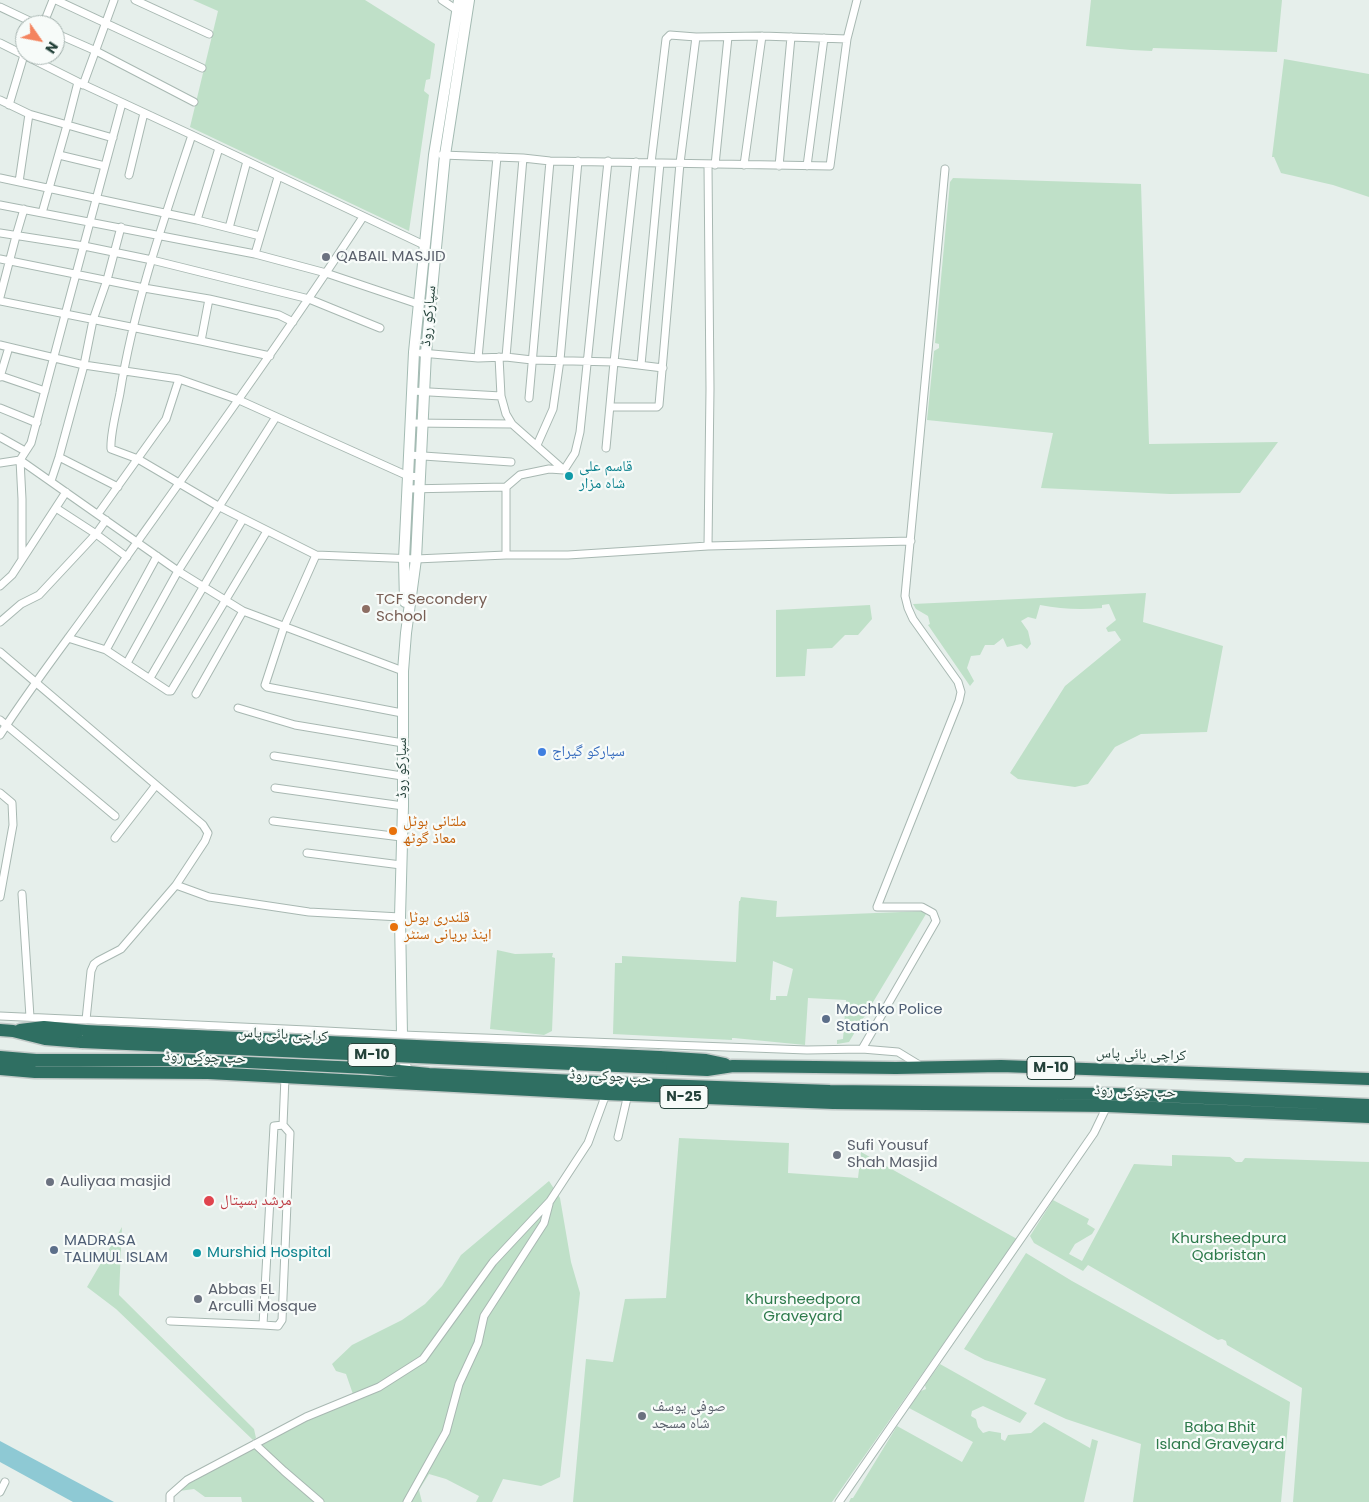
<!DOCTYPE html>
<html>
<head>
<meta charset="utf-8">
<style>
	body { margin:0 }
	#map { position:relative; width:1369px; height:1502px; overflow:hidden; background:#e6efeb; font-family:Poppins,sans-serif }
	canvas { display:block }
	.north { position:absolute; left:15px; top:15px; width:50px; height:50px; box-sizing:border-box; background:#f7fbf9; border:1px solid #a3b1ad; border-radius:50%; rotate:123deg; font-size:14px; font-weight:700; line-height:20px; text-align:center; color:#24423a }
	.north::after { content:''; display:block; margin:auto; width:18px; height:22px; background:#f4845f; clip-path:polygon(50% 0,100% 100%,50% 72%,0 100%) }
</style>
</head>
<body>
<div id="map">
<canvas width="1369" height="1502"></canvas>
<div class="north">N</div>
</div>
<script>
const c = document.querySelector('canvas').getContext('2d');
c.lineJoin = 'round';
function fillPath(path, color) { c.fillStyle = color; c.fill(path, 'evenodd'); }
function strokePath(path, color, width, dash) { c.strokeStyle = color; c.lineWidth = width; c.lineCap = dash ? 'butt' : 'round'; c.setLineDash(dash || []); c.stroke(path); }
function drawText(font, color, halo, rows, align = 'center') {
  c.font = font + ' Poppins,"Noto Naskh Arabic",sans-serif'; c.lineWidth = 4.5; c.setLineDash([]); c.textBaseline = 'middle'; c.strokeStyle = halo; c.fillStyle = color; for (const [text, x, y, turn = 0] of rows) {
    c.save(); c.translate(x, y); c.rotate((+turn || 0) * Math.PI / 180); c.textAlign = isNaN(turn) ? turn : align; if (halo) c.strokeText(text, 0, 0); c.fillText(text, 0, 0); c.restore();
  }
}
fillPath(new Path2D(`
	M193 0H365L435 44 430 79 426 80 424 91 429 95 409 231 190 127 218 11Z
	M1091 0H1282L1277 52 1153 48 1152 51 1131 50 1086 46Z
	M1284 59 1369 74V197L1333 185 1281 173 1274 157H1272Z
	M953 178 1141 184 1149 444 1278 442 1240 493 1170 494 1041 488 1053 433 927 420 934 351 939 348V344L935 343 950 182Z
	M1146 593 1143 622 1223 646 1207 732 1141 734 1115 747 1088 784 1075 787 1018 779 1010 773 1065 686 1121 640 1115 631 1108 632 1106 628 1116 620 1109 604 1102 605V608C1080 610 1061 609 1040 605L1036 619 1028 617 1021 621 1028 631 1031 644 1027 649 1021 644 1007 647 1003 638 994 645H985L980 655 971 656 967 668 974 681 970 686 928 625 930 624 928 616 916 609 913 604Z
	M870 605 872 619 858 635H845L832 648 807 649 805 676 776 677V610Z
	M741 897 777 901 776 917 926 911V914L849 1042 837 1044V1040L843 1039 846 1000 808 998 805 1045 734 1038H732V1040L613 1034 615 963H622V956L736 962 739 901H740ZM773 961 793 969 787 996H776V1000H770Z
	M497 950 515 954 553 953 552 957 555 958 552 1031 544 1035 490 1029Z
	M679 1138 789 1143 788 1173 858 1178 861 1152 1017 1239 832 1502H573L586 1359 613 1362 625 1299 666 1298Z
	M1172 1155 1230 1157 1236 1162H1242L1245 1158 1369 1162V1502H1293L1302 1388 1227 1345 1226 1341 1222 1339 1218 1340 1088 1265 1083 1271 1034 1243 1030 1236 1053 1200 1089 1219 1087 1224 1095 1229 1092 1234 1075 1244 1069 1254 1082 1261 1134 1164 1172 1166Z
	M549 1181 560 1198 571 1262 580 1293 560 1477 541 1486 503 1479 492 1502H476L479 1496 446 1479 429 1474 419 1490 422 1502H242L241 1497H205L194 1489 179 1491 185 1483 264 1444 300 1424 355 1400 346 1374 336 1371 332 1364 352 1345 402 1320 425 1304 442 1286 461 1255Z
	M122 1227 119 1295 254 1429 256 1438 253 1440 116 1309 87 1287Z
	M1026 1253 1072 1281 1290 1402 1281 1502H1133L1141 1444 1066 1419 1034 1404 1046 1379 985 1360 964 1349Z
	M940 1364 1027 1413 1020 1423 983 1406 972 1411 971 1416 976 1419 978 1427 983 1433 989 1431 1001 1433V1439L1005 1441 1008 1435 1031 1433 1044 1422 1090 1448 1092 1439 1098 1441 1084 1502H849L851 1498H853L897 1426 962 1462 973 1442 909 1408 921 1391 926 1389 925 1385Z`), '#bfe0c8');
fillPath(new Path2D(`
	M0 1441 114 1502H73L0 1462Z`), '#8ec9d4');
const street = new Path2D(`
	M56 0 202 68
	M135 0 209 34
	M442 0 457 10
	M0 7 38 25
	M43 25 53 0
	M55 33 96 51 194 102
	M0 43 78 82 192 135 424 245
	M83 85 114 0
	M0 100 29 114 113 138
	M9 105 24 55
	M192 135C164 219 134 305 120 393 117 409 110 434 111 449L138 459 218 506 316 555 416 559 506 555H568L708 546 911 541
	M59 155 105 166
	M442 155 523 158 550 161 830 166 847 39 857 0
	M651 163 666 39 670 35 696 37 762 36 847 39
	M715 165 728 37
	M744 165 762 36
	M779 166 791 37
	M807 166 824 38
	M129 175 144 113
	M0 178 197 220 260 236
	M19 182 29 114
	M0 205 255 254 326 273 418 304
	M42 213 67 125 78 82
	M197 220 219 148
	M229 228 247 161
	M0 233 84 246 152 260 309 299 380 328
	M255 254 278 177
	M0 259 144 288 209 299 201 341
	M0 297 16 236 24 209
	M209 299 279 315 293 322
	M0 301 201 341 270 356
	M0 345 84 365 179 379 239 400 408 476 420 477
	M421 353 478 358 506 357 532 360 614 362 663 368
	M499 357 501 396 506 414 512 424 564 470
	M506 357 523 158
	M478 358 497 157
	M641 365 660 163
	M1 376 45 391
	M0 377 9 347
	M412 391 501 396
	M529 398 550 161
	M610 407H657L659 405 680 163 696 37
	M0 408 37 423
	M410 423 512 424
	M0 437 25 451
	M537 445 553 409 560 360 578 161
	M606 448 614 362 636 162
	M409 455 511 462
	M59 457 118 487
	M0 463 20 460 31 443 65 315 122 103
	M564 470 575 453 580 432 608 161
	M51 481 59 457 84 365 93 320 107 280 121 227
	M506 487V555
	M407 489 506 487 520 475 549 469 564 470
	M56 508 96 534 127 557
	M98 514 166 419 179 379
	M708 546 710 389 708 165
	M316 555 284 627 265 685 267 687 402 713
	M22 559V499L20 460 178 571 243 611 403 671
	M0 586 12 575 66 492
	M0 622 21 604 39 595 96 534 106 520
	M68 638 106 650 168 691H171L267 531
	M106 650 157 556
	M0 652 203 825 208 833 205 841 176 885 209 897 309 912 400 917
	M127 663 178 571 276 417
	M150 678 243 519
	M196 694 243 611
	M238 708 295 725 403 743
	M0 720 115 816
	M0 735C32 685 69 638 103 590 191 466 280 344 363 217
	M274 756 402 776
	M275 788 403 806
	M0 793 12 803 13 825 0 897
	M273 821 401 837
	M115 838 156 785
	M307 853 401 865
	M22 894 30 1017
	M0 1016 307 1030 402 1035 807 1050 862 1049 898 1052 921 1066
	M86 1020 91 971 94 964 98 961 121 949 176 885
	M862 1049 936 921 933 913 922 907H877L959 701 961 692 958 682 913 619 908 608 905 596 945 169
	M618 1137 628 1094
	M170 1321 263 1325 274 1126 283 1125 285 1077
	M263 1325 278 1326 282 1320 290 1133 283 1125
	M255 1444 284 1471 320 1502
	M0 1492 5 1482
	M170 1502V1495L187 1480 306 1417 379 1387 423 1359 493 1262 550 1201 588 1143 606 1094
	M407 1502 446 1432 459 1384 478 1343 484 1316 544 1223 549 1204
	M839 1502 1094 1133 1107 1106`);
const secondary = new Path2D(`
	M405 602 404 559 414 352 434 155 459 0
	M405 1079 406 1071 402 1035 400 917 403 806V671L406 633 416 559 426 353 435 258 445 155 469 0`);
const highway = new Path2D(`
	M0 1030 13 1031 45 1039 82 1042
	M20 1030 44 1027 86 1031
	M0 1057 36 1060H208L368 1068 429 1074 660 1085 830 1091 1112 1094 1369 1105
	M659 1057 706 1060 725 1064
	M661 1068 707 1070 733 1066 896 1068 1001 1066 1369 1079
	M0 1069 35 1072 208 1073 606 1094 833 1103 1107 1106 1369 1117`);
strokePath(street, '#a8b8b2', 9);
strokePath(secondary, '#a4bbb3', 12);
strokePath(highway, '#c2cac8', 15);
strokePath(street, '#fff', 7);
strokePath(secondary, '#fff', 10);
strokePath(highway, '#2f6f62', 12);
const highwayBridge = new Path2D(`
	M86 1031 659 1057
	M82 1042 661 1068`);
strokePath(highwayBridge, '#c2cac8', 15, []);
strokePath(highwayBridge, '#2f6f62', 12);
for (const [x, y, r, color] of [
	[326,257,5,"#6b7280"],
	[569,476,5,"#0f9aa8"],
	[366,609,5,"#8d6e63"],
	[542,752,5,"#3f7fe0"],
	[393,831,5,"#e8710a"],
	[394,927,5,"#e8710a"],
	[826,1019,5,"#5c6f8a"],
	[837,1155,5,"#6b7280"],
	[50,1182,5,"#6b7280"],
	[209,1201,6,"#e0444e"],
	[54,1250,5,"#5c6f8a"],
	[197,1253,5,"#0f9aa8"],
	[198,1299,5,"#6b7280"],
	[642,1416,5,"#6b7280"]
]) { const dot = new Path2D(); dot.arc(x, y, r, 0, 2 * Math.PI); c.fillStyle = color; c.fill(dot); strokePath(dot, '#f7fbf9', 2); }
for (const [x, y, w] of [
	[372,1055,48],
	[1051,1068,48],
	[684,1097,48]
]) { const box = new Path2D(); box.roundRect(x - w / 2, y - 11.5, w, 23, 4); c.fillStyle = '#f7fbf9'; c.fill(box); strokePath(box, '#24423a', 1); }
drawText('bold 14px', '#24423a', null, [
	["M-10",372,1055],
	["M-10",1051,1068],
	["N-25",684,1097]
]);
drawText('15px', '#5b616d', '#f7fbf9', [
	["QABAIL MASJID",336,257],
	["Sufi Yousuf",847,1146],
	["Shah Masjid",847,1163],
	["Auliyaa masjid",60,1182],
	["Abbas EL",208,1290],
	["Arculli Mosque",208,1307],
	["صوفی یوسف",652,1407],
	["شاہ مسجد",652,1424]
], 'left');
drawText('15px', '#24423a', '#f7fbf9', [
	["سپارکو روڈ",429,316,-85],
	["سپارکو روڈ",402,768,-90],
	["کراچی بائی پاس",283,1035,3],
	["کراچی بائی پاس",1141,1055,2],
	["حب چوکی روڈ",205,1058,2],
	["حب چوکی روڈ",610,1077,3],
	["حب چوکی روڈ",1135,1092,2]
]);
drawText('15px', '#0d838f', '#f7fbf9', [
	["قاسم علی",579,467],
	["شاہ مزار",579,484],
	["Murshid Hospital",207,1253]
], 'left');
drawText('15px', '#785e54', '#f7fbf9', [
	["TCF Secondery",376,600],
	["School",376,617]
], 'left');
drawText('15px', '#366cbe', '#f7fbf9', [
	["سپارکو گیراج",552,752]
], 'left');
drawText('15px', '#c56008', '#f7fbf9', [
	["ملتانی ہوٹل",403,822],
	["معاذ گوٹھ",403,839],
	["قلندری ہوٹل",404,918],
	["اینڈ بریانی سنٹر",404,935]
], 'left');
drawText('15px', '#4e5e75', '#f7fbf9', [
	["Mochko Police",836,1010],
	["Station",836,1027],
	["MADRASA",64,1241],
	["TALIMUL ISLAM",64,1258]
], 'left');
drawText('15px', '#be3a42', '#f7fbf9', [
	["مرشد ہسپتال",220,1201]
], 'left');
drawText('15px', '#2d7a4b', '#f7fbf9', [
	["Khursheedpura",1229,1239],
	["Qabristan",1229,1256],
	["Khursheedpora",803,1300],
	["Graveyard",803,1317],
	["Baba Bhit",1220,1428],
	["Island Graveyard",1220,1445]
]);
</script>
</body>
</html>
